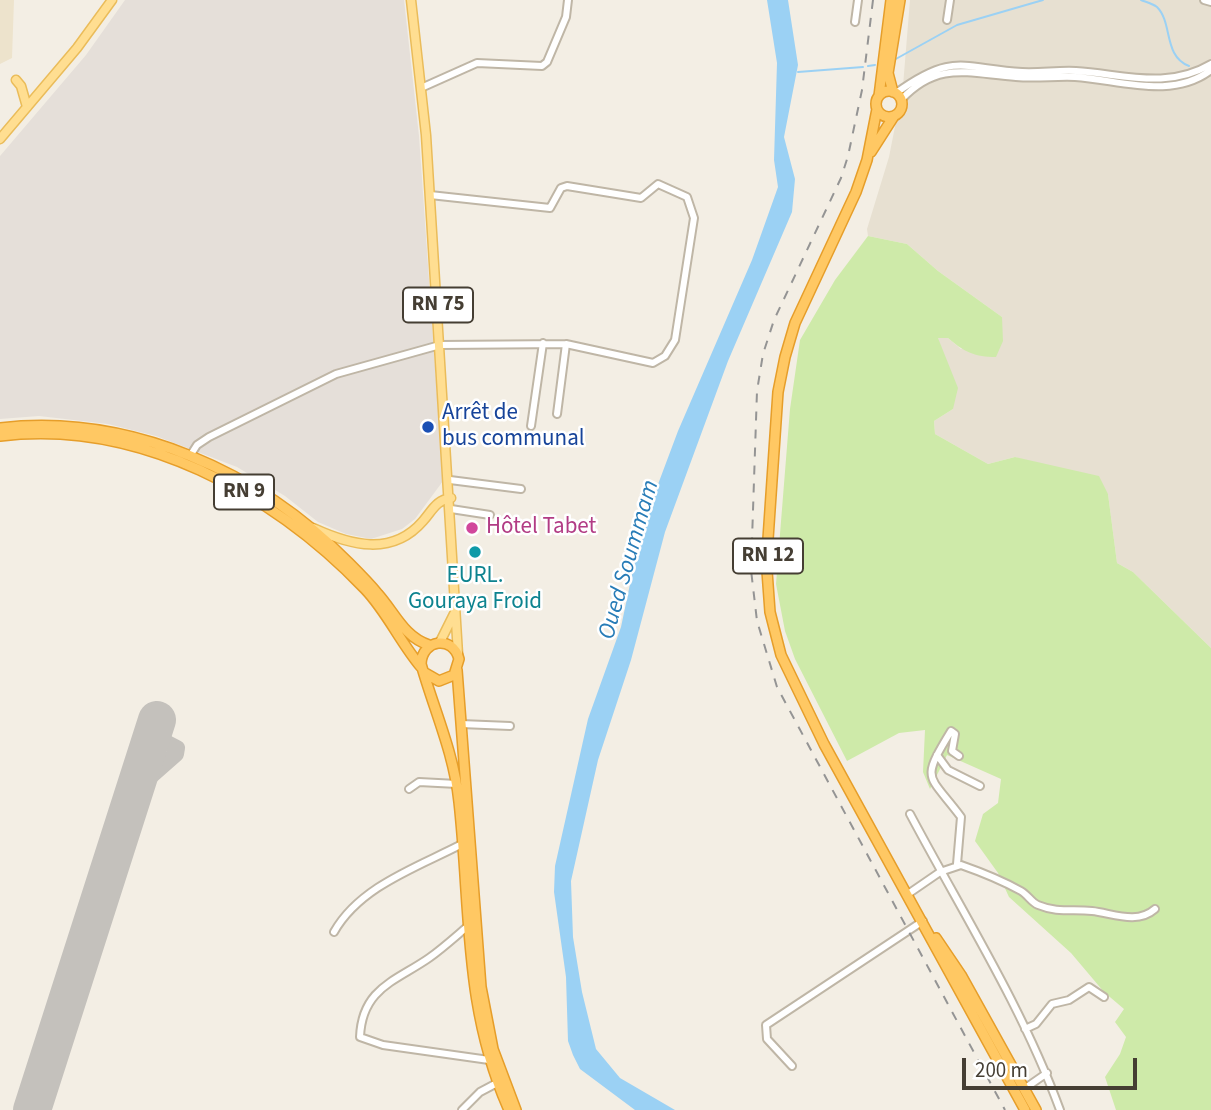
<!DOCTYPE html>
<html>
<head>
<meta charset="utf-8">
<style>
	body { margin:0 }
	#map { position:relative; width:1211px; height:1110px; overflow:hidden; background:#f3eee4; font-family:"Source Sans 3",sans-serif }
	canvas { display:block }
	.scale { position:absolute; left:962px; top:1058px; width:175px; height:32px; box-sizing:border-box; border:4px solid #453e33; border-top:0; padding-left:9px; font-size:21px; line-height:24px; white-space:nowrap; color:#453e33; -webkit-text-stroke:5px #fff; paint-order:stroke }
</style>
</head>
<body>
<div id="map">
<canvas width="1211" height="1110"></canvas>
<div class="scale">200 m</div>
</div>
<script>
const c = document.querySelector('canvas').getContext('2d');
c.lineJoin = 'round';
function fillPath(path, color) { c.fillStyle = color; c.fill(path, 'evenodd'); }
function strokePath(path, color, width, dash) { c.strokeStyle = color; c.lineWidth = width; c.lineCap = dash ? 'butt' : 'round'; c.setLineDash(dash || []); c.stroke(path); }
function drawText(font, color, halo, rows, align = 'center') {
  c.font = font + ' "Source Sans 3",sans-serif'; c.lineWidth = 5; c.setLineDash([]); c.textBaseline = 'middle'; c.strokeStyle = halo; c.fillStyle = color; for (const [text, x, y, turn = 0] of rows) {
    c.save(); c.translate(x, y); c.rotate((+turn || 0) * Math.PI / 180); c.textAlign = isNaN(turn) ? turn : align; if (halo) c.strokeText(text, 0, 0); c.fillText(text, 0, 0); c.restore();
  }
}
fillPath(new Path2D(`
	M910 0H1211V648L1133 572 1117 563 1108 494 1015 457 988 464 935 434 934 421 953 409 938 338H948L961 349 1002 317 938 271 907 244 868 236 867 229 889 157 903 86Z`), '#e7e0d1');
fillPath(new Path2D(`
	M125 0H404L419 136 443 481 415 519 402 529 371 539 346 534 318 522 285 496 237 467 156 436 108 424 39 416 0 419V156L86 55Z`), '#e5dfd9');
fillPath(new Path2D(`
	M0 0H14L12 58 0 64Z`), '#ede3cc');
fillPath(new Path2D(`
	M868 236 907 244 938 271 1002 317 1003 341 996 357C975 357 964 352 948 338H938L958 388 953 409 934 421 935 434 988 464 1015 457 1099 476 1108 494 1117 563 1133 572 1211 648V1110H1116L1105 1077 1120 1054 1126 1037 1115 1022 1124 1009 1104 992 1071 953 1009 897 998 873 975 841 983 814 998 803 1001 779 947 755 930 789 923 772 925 730 899 733 847 761 795 659 785 631 776 584 790 409 800 340 835 280Z`), '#ceeaa9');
fillPath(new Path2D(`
	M767 0H788L798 65 784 137 795 179 792 212 728 361 665 532 631 660 598 760 571 881 573 937 582 992 596 1049 620 1078 675 1110H635L580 1069 573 1055 568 1041 566 977 554 892 555 866 588 719 621 627 642 527 678 431 752 260 778 187 774 160 777 63Z`), '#9bd1f4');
strokePath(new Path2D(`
	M1141 0C1146 2 1153 4 1157 7 1173 23 1163 56 1189 66
	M894 60 957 25 1043 0
	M868 66 875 65
	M798 72 863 67`), '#9bd1f4', 2);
strokePath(new Path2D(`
	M134 791 176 754 177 748 152 735`), '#c4c1bc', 16);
strokePath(new Path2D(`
	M32 1110 157 720`), '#c4c1bc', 38);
const minor = new Path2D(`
	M1204 0 1211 2
	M947 20 950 0
	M855 22 858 0
	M421 88 477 63 542 66 547 62 566 17 568 0
	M896 93C953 52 961 68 1022 72 1040 73 1058 70 1076 71 1123 74 1167 90 1211 64
	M901 100C938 60 970 74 1016 77 1036 79 1056 76 1075 77 1120 80 1172 100 1211 70
	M557 414 566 344
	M531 426 543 343
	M190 456 197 445 209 437 336 374 440 345 566 344 653 363 665 356 675 340 694 218 687 197 658 184 641 198 567 186 561 188 550 208 430 195
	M450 480 521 489
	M451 509 490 515
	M461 724 510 726
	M937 755 948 770 980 786
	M409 789 419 782 457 784
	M910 814C962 912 1022 1006 1060 1110
	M957 864 961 817C928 773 920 782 951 731L955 734 952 751 959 756
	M908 894 940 872 961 865C981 872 1003 881 1021 891 1028 895 1031 902 1038 905 1057 913 1073 909 1092 911 1112 913 1137 925 1155 909
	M468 926C455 937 443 948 429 958 396 981 362 988 360 1037L383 1045 489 1060
	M334 932C360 886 418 867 462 844
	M1025 1029 1036 1024 1052 1004 1069 1000 1089 987 1104 997
	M792 1066 767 1039 766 1025 923 921
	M1024 1089 1047 1073
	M462 1110 480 1092 497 1083`);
const major = new Path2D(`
	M411 0 426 135 458 654
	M16 80 21 86 27 107
	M0 139 77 48 112 0
	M313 528C350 545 392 557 423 521 432 511 436 500 451 498
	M440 642 454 614`);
const highway = new Path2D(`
	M876 104a13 13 0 1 1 26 0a13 13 0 1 1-26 0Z
	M893 92 888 73 900 0
	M879 96 891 0
	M877 109 867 160 856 192 795 323 785 357 778 392 768 539 767 571 770 612 781 655 824 744 1025 1110
	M871 152 894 116
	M0 428C130 413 260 472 349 563 359 573 369 583 378 594 395 613 404 637 429 645
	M0 436C138 419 273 493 365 589 387 612 400 642 421 667
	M457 670 481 987 493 1049 516 1110
	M425 673 439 681 454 675 459 659C453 635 422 639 421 664 434 710 454 753 459 802 471 910 463 1007 509 1110
	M936 938 961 975 1036 1110`);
strokePath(minor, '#bfb6a6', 10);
strokePath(major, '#eabc5a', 11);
strokePath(highway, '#e69e2a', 12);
strokePath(minor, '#fff', 6);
strokePath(major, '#ffde91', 8);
strokePath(highway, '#ffc863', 9);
strokePath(new Path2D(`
	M873 0 862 90 848 156 841 178 774 320 763 354 757 391 751 570 757 621 777 687 1005 1110`), '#949494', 2, [9, 9]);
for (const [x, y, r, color] of [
	[428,427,7,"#1a4fb4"],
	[472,528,7,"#d1479c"],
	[475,552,7,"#0f9aa8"]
]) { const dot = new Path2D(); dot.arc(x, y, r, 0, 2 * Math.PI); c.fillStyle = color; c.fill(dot); strokePath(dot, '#fff', 2.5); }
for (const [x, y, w] of [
	[438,305,70],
	[244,492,60],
	[768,556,70]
]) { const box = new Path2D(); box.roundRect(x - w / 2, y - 17.5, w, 35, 5); c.fillStyle = '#fff'; c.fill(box); strokePath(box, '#453e33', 2); }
drawText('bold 21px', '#453e33', null, [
	["RN 75",438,305],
	["RN 9",244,492],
	["RN 12",768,556]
]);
drawText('23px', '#164399', '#fff', [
	["Arrêt de",442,414],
	["bus communal",442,440]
], 'left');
drawText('23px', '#b23c85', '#fff', [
	["Hôtel Tabet",486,528]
], 'left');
drawText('23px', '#0d838f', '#fff', [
	["EURL.",475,577],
	["Gouraya Froid",475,603]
]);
drawText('italic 24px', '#277cb7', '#fff', [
	["Oued Soummam",630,560,-74]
]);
</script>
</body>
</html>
